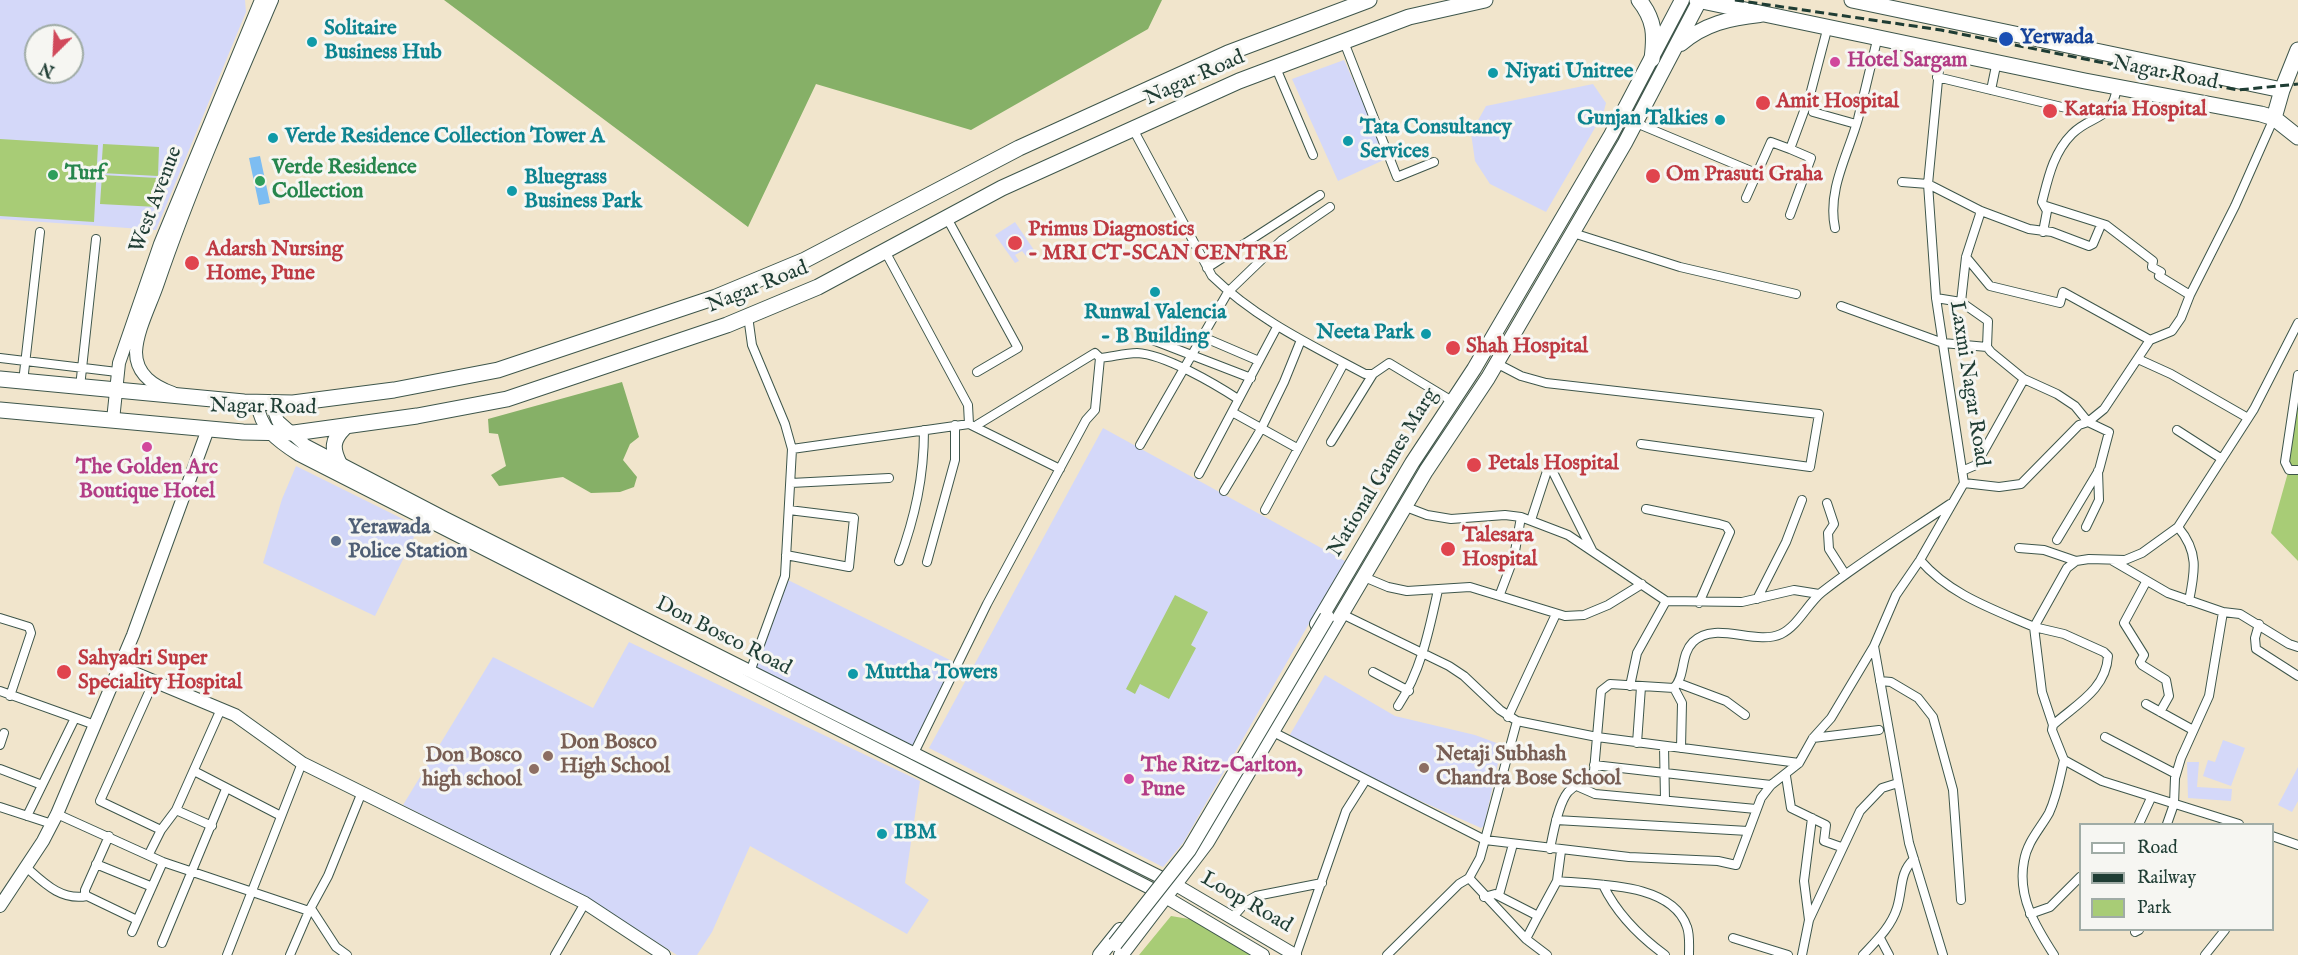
<!DOCTYPE html>
<html>
<head>
<meta charset="utf-8">
<style>
	body { margin:0 }
	#map { position:relative; width:2298px; height:955px; overflow:hidden; background:#f1e5cc; font-family:"IM FELL English",serif }
	canvas { display:block }
	.legend { position:absolute; left:2079px; top:823px; width:195px; height:108px; box-sizing:border-box; background:#f6f6f2; border:2px solid #a0aca6; margin:0; padding:8px 10px; list-style:none; font-size:18px; color:#1f3d34 }
	.legend li { display:flex; align-items:center; gap:12px; height:30px }
	.legend b { width:30px; border:2px solid #a0aca6 }
	.north { position:absolute; left:24px; top:24px; width:60px; height:60px; box-sizing:border-box; background:#f6f6f2; border:2px solid #a0aca6; border-radius:50%; rotate:204deg; font-size:16px; font-weight:700; line-height:24px; text-align:center; color:#1f3d34 }
	.north::after { content:''; display:block; margin:auto; width:21px; height:27px; background:#d1495b; clip-path:polygon(50% 0,100% 100%,50% 72%,0 100%) }
</style>
</head>
<body>
<div id="map">
<canvas width="2298" height="955"></canvas>
<ul class="legend">
<li><b style="height:8px;background:#fff"></b>Road</li>
<li><b style="height:8px;background:#1f3d34"></b>Railway</li>
<li><b style="height:16px;background:#a8cc76"></b>Park</li>
</ul>
<div class="north">N</div>
</div>
<script>
const c = document.querySelector('canvas').getContext('2d');
c.lineJoin = 'round';
function fillPath(path, color) { c.fillStyle = color; c.fill(path, 'evenodd'); }
function strokePath(path, color, width, dash) { c.strokeStyle = color; c.lineWidth = width; c.lineCap = dash ? 'butt' : 'round'; c.setLineDash(dash || []); c.stroke(path); }
function drawText(font, color, halo, rows, align = 'center') {
  c.font = font + ' "IM FELL English",serif'; c.lineWidth = 6; c.setLineDash([]); c.textBaseline = 'middle'; c.strokeStyle = halo; c.fillStyle = color; for (const [text, x, y, turn = 0] of rows) {
    c.save(); c.translate(x, y); c.rotate((+turn || 0) * Math.PI / 180); c.textAlign = isNaN(turn) ? turn : align; if (halo) c.strokeText(text, 0, 0); c.fillText(text, 0, 0); c.restore();
  }
}
fillPath(new Path2D(`
	M0 0H245L246 12 156 230 0 219ZM36 36H72V72H36Z
	M1344 60 1388 158 1338 181 1292 79Z
	M1593 84 1606 103 1603 114 1546 212 1490 184 1475 161 1471 133 1486 106Z
	M1015 222 1034 250 1026 256 1022 251 1015 255 1019 261 1015 263 995 235Z
	M1103 428 1345 561 1183 843 1163 867 929 748Z
	M296 466 419 527 375 616 263 563 282 499Z
	M782 579 790 581 958 664 914 749 754 671Z
	M629 642 920 781 905 883 929 900 907 934 750 846 712 932 697 955H677L589 899 403 805 493 657 593 708Z
	M1325 675 1395 716 1475 735 1502 745 1484 826 1481 828 1398 791 1288 738Z
	M2223 740 2245 748 2231 786 2203 776 2208 760 2215 762Z
	M2187 762H2199L2197 787 2232 789 2231 801 2188 798Z
	M2298 767V801L2292 812 2278 805Z`), '#d4d8f9');
fillPath(new Path2D(`
	M0 139 98 145 94 222 0 216Z
	M103 144 159 147 158 176 101 173Z
	M102 175 158 178 157 207 100 204Z
	M2298 390V561L2271 533 2287 476Z
	M1175 595 1208 612 1191 645 1196 648 1169 699 1140 684 1135 694 1126 689Z
	M1171 916 1195 920 1252 955H1139Z`), '#a8cc76');
fillPath(new Path2D(`
	M444 0H1162L1148 29 971 130 816 84 748 227Z
	M622 382 639 437 630 444 623 460 637 477 634 487 620 492 591 493 563 477 499 486 491 475 506 466 498 434 489 433 488 419Z`), '#86b067');
fillPath(new Path2D(`
	M260 156 270 203 259 205 249 158Z`), '#7dbdf2');
const street = new Path2D(`
	M1344 42 1397 177 1434 162
	M1941 49 1928 184 1936 298 1964 483 1920 560 1896 595 1874 646 1909 843 1943 955
	M1276 68 1313 155
	M1937 77 2066 108
	M1991 90 1997 61
	M1813 112 1856 124
	M1636 123 1756 173
	M1133 129 1212 276C1256 319 1311 345 1365 374H1373L1389 363 1452 401
	M1902 182 1928 184 1981 211 2029 229 2052 232 2089 246 2093 244 2101 225
	M1746 198 1771 142 1790 149
	M2046 206 2106 225 2153 261 2152 267 2161 272 2159 276 2190 295
	M1790 215 1811 158 1790 149 1810 95 1828 26
	M948 220 1018 348 977 372
	M1835 228C1827 190 1848 155 1858 119 1865 91 1871 64 1878 36
	M2043 232 2047 211 2042 202C2048 179 2053 153 2072 134 2092 114 2112 122 2117 87
	M1573 233 1680 267 1796 294
	M886 253 968 405 969 424
	M1966 257 1990 286 2060 303 2063 292 2150 340
	M1207 268 1320 195
	M1936 298 1961 302 1988 321 1987 347 1991 352 2024 379 2057 394 2075 406 2088 422 2109 432 2099 470 2057 540
	M1961 302 1966 257 1981 211
	M1841 306 1943 343 1987 347
	M748 316 752 345 785 424 792 449 785 576 750 672
	M1203 337 1259 361
	M1150 339 1251 378
	M0 358 117 372
	M2138 359 2171 374 2248 418
	M1496 363 1521 376 1546 383 1819 414 1810 467 1641 444
	M2298 375 2285 462 2289 470H2298
	M23 382 40 232
	M80 387 96 239
	M1232 412 1297 448
	M977 425 1095 353 1100 358C1112 357 1125 353 1137 353 1164 354 1215 384 1238 399
	M2177 430 2222 459
	M1331 442 1373 374
	M1140 445 1228 292 1282 240 1330 207
	M792 449 969 424 1060 469
	M1962 471 1976 465 2024 379
	M1199 474 1277 327
	M791 483 889 478
	M1964 483 1999 487 2021 484 2079 425 2088 422 2104 409 2150 340 2172 331 2181 318 2190 295 2235 206 2274 118
	M1224 491 1261 429 1284 382 1301 340
	M1827 503 1834 524 1828 533 1829 549 1845 574
	M1406 507 1427 515 1451 519 1505 515 1521 517 1568 535 1666 601 1742 602 1794 590 1819 594
	M1646 509 1719 524 1726 526 1730 532 1699 603
	M1265 510 1344 363
	M1531 520 1548 468 1552 470 1592 550
	M2086 527 2099 500 2098 471
	M2178 527C2199 552 2195 571 2189 601
	M2019 548 2044 550 2076 561
	M786 555 849 567 854 518 789 510
	M1920 560C1950 595 1993 609 2034 627L2042 692 2053 725 2052 730 2064 760 2102 781 2239 824
	M899 561C915 517 924 477 924 430
	M2113 561 2168 593 2223 612 2240 614 2289 644 2298 647
	M927 562 955 460V425
	M1364 577 1388 587 1407 591 1470 587 1565 616 1584 615 1608 605 1642 584
	M2146 582 2124 623 2144 655 2140 662 2142 665 2166 680 2169 696 2160 712
	M1500 594 1514 557 1521 517
	M1757 599 1786 542 1802 500
	M1342 614 1449 666 1464 676 1500 710 1517 721 1597 737 1799 763
	M0 618 29 627 31 633 10 696
	M2259 624 2255 638 2256 649 2298 676
	M1373 672 1409 691
	M154 681 100 801 161 830
	M1880 681 1891 682 1918 698 1933 717 1953 790 1961 900
	M1678 683 1726 701 1745 715
	M1630 686 1637 653 1666 601
	M1674 688 1682 703 1681 748
	M0 691 95 725
	M2146 704 2193 730
	M1398 706C1421 671 1429 631 1438 590
	M1508 717 1556 614
	M2053 725C2075 705 2106 690 2108 656L2104 652 2064 634 2034 627 2067 568 2076 561 2089 559 2125 560 2142 553 2178 527 2254 409 2298 323
	M1273 732 1485 840 1629 857 1718 861 1736 865 1761 798 1771 785 1799 763 1813 738 1831 718 1874 646
	M2105 737 2176 774
	M1813 738 1879 730
	M1637 743 1641 687
	M0 745 4 733
	M1664 746 1665 800
	M913 755 987 604 1086 420 1095 410 1100 358
	M1594 765 1771 785
	M0 769 42 785
	M194 771 281 816
	M1786 776 1791 808 1826 825 1824 841 1841 847
	M1579 787 1595 794 1756 809
	M0 807 52 824
	M176 810 212 826
	M57 814 163 862 309 911 328 876 362 792
	M27 816 75 718
	M1556 820 1748 831
	M2139 824 2151 798
	M2167 824 2174 804 2175 778 2181 758 2209 696 2223 612
	M109 836 85 890V895L137 920
	M2272 836 2298 845
	M1550 849C1553 834 1558 804 1568 792 1576 783 1584 785 1594 771L1601 691 1610 684 1674 688C1686 675 1680 655 1693 642 1715 620 1755 646 1781 634 1798 626 1808 603 1822 592 1863 560 1907 533 1950 504
	M149 854 161 830 176 810 221 709
	M96 864 150 886
	M26 867C44 883 61 901 87 896
	M1469 878 1526 939 1538 916 1495 894 1484 897
	M1557 881C1596 885 1672 882 1687 927 1690 935 1689 946 1689 955
	M1603 885C1617 914 1639 936 1665 955
	M1499 895 1513 844
	M312 910 336 947 347 955
	M2030 914 2050 907 2080 877
	M1538 916 1557 881 1561 851
	M1232 918 1247 901 1256 896 1322 883
	M1809 920 1804 881 1812 818
	M132 932 163 862
	M2135 932 2139 930
	M1733 938 1788 955
	M1880 938 1889 955
	M1526 939 1547 955
	M162 943 226 789
	M227 955 302 763
	M290 955 309 911
	M555 955 585 903
	M1296 955 1346 811 1365 781
	M1387 955 1459 884 1469 878 1480 858 1517 721
	M1802 955 1809 920 1860 811 1882 788 1898 783
	M1863 955C1876 941 1891 927 1897 908 1903 889 1899 873 1914 859
	M2054 955C2036 927 2017 897 2024 861 2027 842 2040 829 2049 813 2057 796 2060 777 2064 760
	M2205 955 2225 930`);
const secondary = new Path2D(`
	M173 393C154 386 136 375 136 352 137 330 151 304 158 283 191 187 232 93 272 0
	M257 402C260 429 277 441 299 455L1152 889 1263 955
	M271 403 278 421 305 445 445 518 1176 885 1295 955
	M113 420 119 363 160 244 261 0
	M120 667 235 715 302 763 585 903 664 955
	M0 906 43 841 57 814 133 635 208 429`);
const primary = new Path2D(`
	M1681 44C1704 24 1730 18 1760 15
	M1317 624 1412 463 1474 369 1611 135 1682 0
	M1100 955 1120 930
	M1121 955 1207 842 1426 471 1488 378 1625 143 1700 0`);
const highway = new Path2D(`
	M1639 0C1655 20 1655 35 1652 59
	M1697 0 2085 81 2261 114 2274 118 2298 137
	M1852 0 2282 90 2298 50
	M2274 118 2282 90
	M0 379 244 402 293 403 394 390 498 370 716 297 805 260 1019 148 1228 53 1369 0
	M0 410 243 432 294 433 417 416 507 399 727 325 818 287 1002 188 1239 81 1409 17 1485 0
	M339 463C332 449 332 440 344 428`);
strokePath(street, '#3e564b', 10);
strokePath(secondary, '#3e564b', 14);
strokePath(primary, '#3e564b', 16);
strokePath(highway, '#3e564b', 17);
strokePath(street, '#fff', 8);
strokePath(secondary, '#fff', 12);
strokePath(primary, '#fff', 14);
strokePath(highway, '#fff', 15);
strokePath(new Path2D(`
	M1735 0 1941 30 2238 90 2298 84`), '#1f3d34', 3, [9, 4.5]);
const primaryBridge = new Path2D(`
	M1115 944 1189 850 1327 617`);
strokePath(primaryBridge, '#3e564b', 16, []);
strokePath(primaryBridge, '#fff', 14);
for (const [x, y, r, color] of [
	[2006,39,8,"#1a4fb4"],
	[312,42,6,"#0f9aa8"],
	[1835,62,6,"#d1479c"],
	[1493,73,6,"#0f9aa8"],
	[1763,103,8,"#e0444e"],
	[2050,111,8,"#e0444e"],
	[1720,120,6,"#0f9aa8"],
	[273,138,6,"#0f9aa8"],
	[1348,141,6,"#0f9aa8"],
	[53,175,6,"#2e9e5b"],
	[1653,176,8,"#e0444e"],
	[260,181,6,"#2e9e5b"],
	[512,191,6,"#0f9aa8"],
	[1015,243,8,"#e0444e"],
	[192,263,8,"#e0444e"],
	[1155,292,6,"#0f9aa8"],
	[1426,334,6,"#0f9aa8"],
	[1453,348,8,"#e0444e"],
	[147,447,6,"#d1479c"],
	[1474,465,8,"#e0444e"],
	[336,541,6,"#5c6f8a"],
	[1448,549,8,"#e0444e"],
	[64,672,8,"#e0444e"],
	[853,674,6,"#0f9aa8"],
	[548,756,6,"#8d6e63"],
	[1424,768,6,"#8d6e63"],
	[534,769,6,"#8d6e63"],
	[1129,779,6,"#d1479c"],
	[882,834,6,"#0f9aa8"]
]) { const dot = new Path2D(); dot.arc(x, y, r, 0, 2 * Math.PI); c.fillStyle = color; c.fill(dot); strokePath(dot, '#f6f6f2', 2); }
drawText('bold 21px', '#0d838f', '#f6f6f2', [
	["Solitaire",324,30],
	["Business Hub",324,54],
	["Niyati Unitree",1505,73],
	["Gunjan Talkies",1708,120,"right"],
	["Tata Consultancy",1360,129],
	["Services",1360,153],
	["Verde Residence Collection Tower A",285,138],
	["Bluegrass",524,179],
	["Business Park",524,203],
	["Runwal Valencia",1155,314,"center"],
	["- B Building",1155,338,"center"],
	["Neeta Park",1414,334,"right"],
	["Muttha Towers",865,674],
	["IBM",894,834]
], 'left');
drawText('bold 21px', '#164399', '#f6f6f2', [
	["Yerwada",2020,39]
], 'left');
drawText('bold 21px', '#b23c85', '#f6f6f2', [
	["Hotel Sargam",1847,62],
	["The Golden Arc",147,469,"center"],
	["Boutique Hotel",147,493,"center"],
	["The Ritz-Carlton,",1141,767],
	["Pune",1141,791]
], 'left');
drawText('21px', '#1f3d34', '#f6f6f2', [
	["Nagar Road",2165,74,11],
	["Nagar Road",1195,79,-24],
	["West Avenue",157,200,-69],
	["Nagar Road",758,288,-22],
	["Laxmi Nagar Road",1968,384,81],
	["Nagar Road",263,408,1],
	["National Games Marg",1384,473,-59],
	["Don Bosco Road",723,637,27],
	["Loop Road",1246,903,30]
]);
drawText('bold 21px', '#be3a42', '#f6f6f2', [
	["Amit Hospital",1776,103],
	["Kataria Hospital",2064,111],
	["Om Prasuti Graha",1666,176],
	["Primus Diagnostics",1028,231],
	["- MRI CT-SCAN CENTRE",1028,255],
	["Adarsh Nursing",206,251],
	["Home, Pune",206,275],
	["Shah Hospital",1466,348],
	["Petals Hospital",1488,465],
	["Talesara",1462,537],
	["Hospital",1462,561],
	["Sahyadri Super",78,660],
	["Speciality Hospital",78,684]
], 'left');
drawText('bold 21px', '#27864d', '#f6f6f2', [
	["Verde Residence",272,169],
	["Collection",272,193],
	["Turf",65,175]
], 'left');
drawText('bold 21px', '#4e5e75', '#f6f6f2', [
	["Yerawada",348,529],
	["Police Station",348,553]
], 'left');
drawText('bold 21px', '#785e54', '#f6f6f2', [
	["Don Bosco",560,744],
	["High School",560,768],
	["Netaji Subhash",1436,756],
	["Chandra Bose School",1436,780],
	["Don Bosco",522,757,"right"],
	["high school",522,781,"right"]
], 'left');
</script>
</body>
</html>
